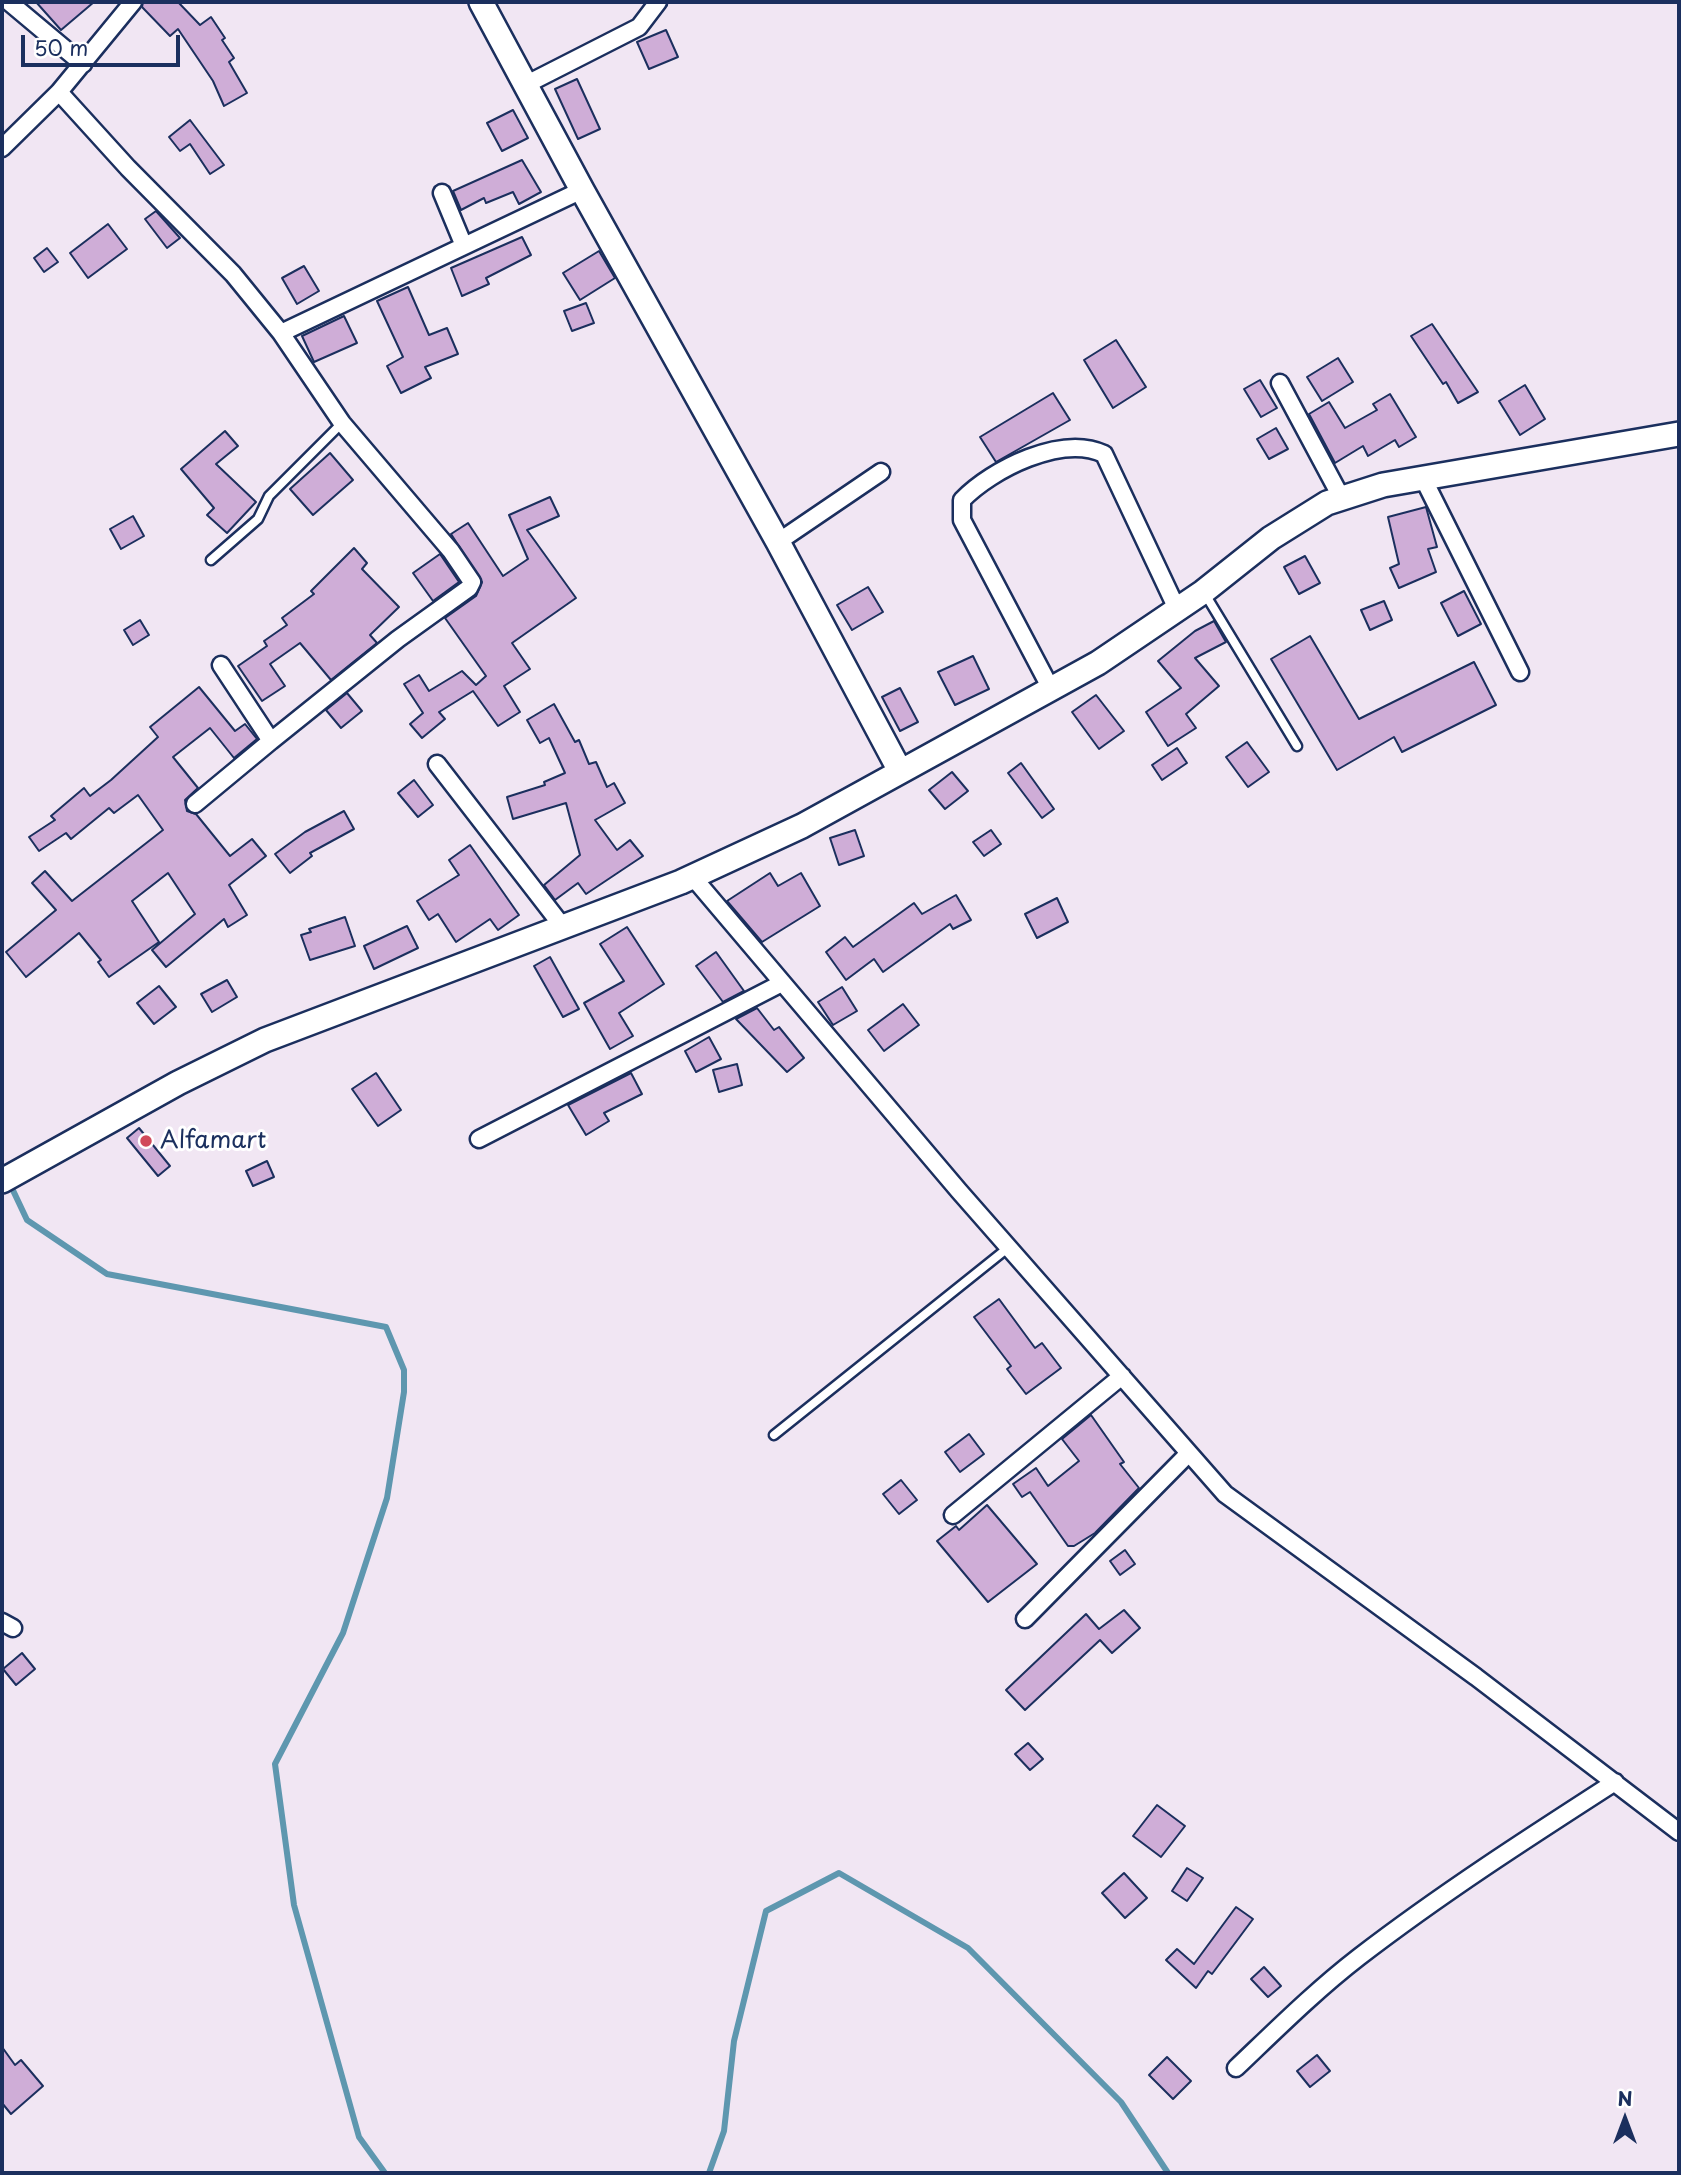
<!DOCTYPE html>
<html>
<head>
<meta charset="utf-8">
<style>
	body { margin:0 }
	#map { position:relative; width:1681px; height:2175px; overflow:hidden; background:#f1e6f3; font-family:"Playpen Sans",sans-serif }
	canvas { display:block }
	.frame { position:absolute; inset:0; border:4px solid #1b2f5e; pointer-events:none }
	.north { position:absolute; left:1590px; top:2084px; width:70px; height:70px; -webkit-text-stroke:5px #fff; paint-order:stroke; rotate:0deg; font-size:19px; font-weight:700; line-height:28px; text-align:center; color:#1b2f5e }
	.north::after { content:''; display:block; margin:auto; width:24px; height:32px; background:#1b2f5e; clip-path:polygon(50% 0,100% 100%,50% 72%,0 100%) }
	.scale { position:absolute; left:21px; top:35px; width:159px; height:32px; box-sizing:border-box; border:4px solid #1b2f5e; border-top:0; padding-left:9px; font-size:21px; line-height:24px; white-space:nowrap; color:#1b2f5e; -webkit-text-stroke:5px #fff; paint-order:stroke }
</style>
</head>
<body>
<div id="map">
<canvas width="1681" height="2175"></canvas>
<div class="frame"></div>
<div class="north">N</div>
<div class="scale">50 m</div>
</div>
<script>
const c = document.querySelector('canvas').getContext('2d');
c.lineJoin = 'round';
function strokePath(path, color, width, dash) { c.strokeStyle = color; c.lineWidth = width; c.lineCap = dash ? 'butt' : 'round'; c.setLineDash(dash || []); c.stroke(path); }
function fillPath(path, color) { c.fillStyle = color; c.fill(path, 'evenodd'); }
function drawText(font, color, halo, rows, align = 'center') {
  c.font = font + ' "Playpen Sans",sans-serif'; c.lineWidth = 6; c.setLineDash([]); c.textBaseline = 'middle'; c.strokeStyle = halo; c.fillStyle = color; for (const [text, x, y, turn = 0] of rows) {
    c.save(); c.translate(x, y); c.rotate((+turn || 0) * Math.PI / 180); c.textAlign = isNaN(turn) ? turn : align; if (halo) c.strokeText(text, 0, 0); c.fillText(text, 0, 0); c.restore();
  }
}
strokePath(new Path2D(`
	M2 1167 27 1220 107 1274 386 1327 404 1370V1392L387 1498 343 1633 275 1764 294 1905 359 2137 385 2173
	M709 2173 724 2131 734 2041 766 1911 839 1873 968 1948 1121 2102 1168 2173`), '#5e97af', 6);
const building = new Path2D(`
	M36 2H94L61 30Z
	M143 2H178L200 25 211 17 225 38 222 40 234 58 229 62 247 93 224 106 213 81 178 29 170 36 142 7Z
	M666 30 678 57 649 69 637 42Z
	M577 79 600 129 578 139 555 89Z
	M513 110 528 138 502 151 487 123Z
	M190 120 224 165 210 174 190 144 180 151 169 137Z
	M522 160 541 192 519 204 513 192 486 203 484 198 461 210 453 191Z
	M156 211 180 238 167 248 145 219Z
	M108 224 127 249 88 278 70 253Z
	M522 237 531 255 486 278 489 284 462 296 451 268Z
	M47 248 58 262 44 272 34 258Z
	M599 251 615 278 580 300 563 273Z
	M304 266 319 291 297 304 282 278Z
	M408 287 429 335 447 328 458 354 425 367 431 378 401 393 387 366 403 357 377 301Z
	M586 303 594 323 572 331 564 311Z
	M344 316 357 343 314 362 302 336Z
	M1432 324 1478 392 1458 403 1446 382 1443 384 1411 336Z
	M1116 340 1146 387 1113 408 1084 360Z
	M1338 358 1353 382 1322 401 1307 377Z
	M1260 380 1277 408 1261 417 1244 389Z
	M1525 385 1545 419 1520 435 1499 401Z
	M1053 393 1070 420 996 462 980 437Z
	M1390 394 1416 437 1399 447 1395 440 1368 456 1363 446 1335 463 1309 414 1329 402 1345 428 1377 410 1373 404Z
	M1276 428 1288 449 1269 459 1257 439Z
	M225 431 238 446 216 464 256 502 227 533 207 515 214 508 181 469Z
	M330 453 353 480 313 515 290 489Z
	M550 497 559 516 527 530 576 598 512 643 530 669 504 686 520 712 498 726 473 691 439 712 445 719 422 738 410 724 423 713 404 684 419 675 429 691 462 671 476 685 486 676 445 618 476 596 482 582 451 534 468 523 503 576 528 559 509 515Z
	M1426 507 1437 547 1428 549 1436 572 1399 588 1390 568 1399 564 1388 517Z
	M133 516 144 536 121 549 110 529Z
	M354 548 367 563 362 569 399 607 370 635 377 643 331 680 300 643 270 664 285 686 262 701 238 666 267 646 264 641 287 625 282 618 314 594 311 591Z
	M440 554 459 582 433 601 413 573Z
	M1305 556 1320 583 1299 594 1284 567Z
	M868 587 883 612 852 630 837 605Z
	M1464 591 1481 624 1458 636 1441 603Z
	M1384 601 1392 620 1370 630 1361 610Z
	M140 620 149 635 133 645 124 630Z
	M1214 621 1226 642 1195 658 1219 686 1186 714 1196 728 1168 746 1146 712 1181 688 1158 661 1195 631Z
	M1310 636 1359 719 1474 662 1496 705 1402 752 1394 737 1337 770 1271 659Z
	M973 656 989 689 955 705 938 672Z
	M199 687 235 731 245 724 257 739 234 758 210 728 173 757 198 788 185 800 187 811 196 814 230 856 252 839 266 856 229 885 247 915 228 927 224 919 166 967 152 950 195 914 168 873 132 901 159 942 109 977 98 962 101 960 79 933 26 977 6 952 56 910 32 883 45 871 72 901 163 830 138 795 114 813 109 808 71 839 66 833 39 851 29 837 55 820 51 816 84 788 90 796 111 780 158 737 150 727Z
	M900 688 918 722 900 731 882 697Z
	M347 693 362 711 341 728 326 710Z
	M1096 695 1124 731 1099 749 1072 712Z
	M554 704 575 742 579 740 589 764 596 762 607 787 614 783 625 803 595 820 617 850 630 840 643 856 586 894 578 883 555 900 544 885 580 855 566 803 513 819 507 797 545 785 544 782 565 773 549 738 540 743 527 720Z
	M1247 742 1269 772 1248 787 1226 757Z
	M1177 748 1187 763 1162 780 1152 765Z
	M1021 763 1054 809 1042 818 1008 773Z
	M952 772 968 791 945 809 929 790Z
	M414 780 433 805 418 817 398 793Z
	M344 811 354 829 310 853 312 856 290 873 275 854 305 832Z
	M855 830 864 856 839 865 830 838Z
	M991 830 1001 844 984 856 973 842Z
	M470 845 519 915 498 930 490 919 456 942 438 914 429 920 417 901 459 875 449 860Z
	M770 873 778 886 801 873 820 906 762 942 727 901Z
	M956 895 971 920 953 929 950 924 883 972 874 959 846 980 826 952 845 937 853 947 914 903 922 914Z
	M1057 898 1068 922 1037 938 1025 914Z
	M345 917 355 946 310 960 301 935 311 932 309 929Z
	M407 926 418 948 374 969 364 946Z
	M627 927 664 984 619 1013 633 1036 610 1049 584 1003 624 981 600 944Z
	M716 952 744 991 723 1002 696 966Z
	M550 957 579 1009 563 1017 534 966Z
	M227 980 237 997 212 1012 201 994Z
	M159 986 176 1007 154 1024 137 1003Z
	M842 987 857 1011 833 1025 818 1002Z
	M903 1004 919 1025 884 1051 868 1030Z
	M757 1008 774 1030 779 1027 804 1058 787 1072 736 1019Z
	M709 1037 721 1059 696 1072 685 1051Z
	M737 1064 742 1085 719 1092 713 1070Z
	M376 1073 401 1110 378 1126 352 1089Z
	M631 1073 642 1094 604 1113 609 1121 586 1135 568 1105Z
	M139 1128 170 1166 158 1176 127 1138Z
	M267 1161 274 1177 253 1186 246 1171Z
	M999 1299 1035 1348 1042 1343 1061 1368 1026 1394 1007 1369 1011 1366 974 1317Z
	M1091 1415 1124 1462 1120 1464 1139 1488 1095 1533 1074 1546H1068L1030 1492 1022 1497 1013 1484 1036 1468 1048 1486 1079 1461 1062 1439Z
	M969 1434 984 1454 960 1472 945 1452Z
	M901 1480 917 1500 899 1514 883 1494Z
	M987 1505 1037 1564 988 1602 937 1541 956 1526 959 1530Z
	M1125 1550 1135 1564 1120 1575 1110 1561Z
	M1124 1610 1140 1628 1112 1653 1100 1640 1025 1710 1006 1690 1086 1614 1099 1629Z
	M22 1653 35 1669 16 1685 3 1669Z
	M1028 1743 1043 1759 1030 1770 1015 1754Z
	M1157 1805 1185 1826 1161 1857 1133 1836Z
	M1187 1868 1203 1878 1187 1901 1172 1891Z
	M1124 1873 1147 1898 1125 1918 1102 1893Z
	M1236 1907 1253 1919 1212 1974 1208 1971 1196 1988 1166 1960 1177 1949 1194 1964Z
	M1264 1967 1281 1986 1268 1997 1251 1979Z
	M2 2047 15 2065 21 2060 43 2086 11 2114 2 2103Z
	M1317 2055 1330 2071 1310 2087 1297 2071Z
	M1167 2057 1191 2081 1173 2099 1149 2075Z`);
fillPath(building, '#cfadd7');
strokePath(building, '#1b2f5e', 2);
const lane = new Path2D(`
	M211 560 258 519 269 496 342 423
	M1205 594 1297 746
	M774 1435 1009 1247`);
const street = new Path2D(`
	M9 2 83 64
	M525 85 639 27 658 2
	M59 92 128 168 233 274 281 333 342 423 451 551 472 582 469 588 398 639 271 741 221 665
	M2 148 59 92 133 2
	M442 193 464 246
	M281 333 582 190
	M1280 383 1341 497
	M1424 480 1520 672
	M778 542 881 472
	M1051 689 962 520V500C992 469 1062 434 1104 454L1177 609
	M437 764 563 927
	M195 804 271 741
	M692 876 959 1191 1225 1494 1476 1677 1679 1832
	M479 1139 782 983
	M953 1515 1122 1376
	M1025 1619 1189 1453
	M2 1622 13 1628
	M1236 2068C1276 2030 1315 1991 1359 1957 1441 1894 1528 1838 1615 1782`);
const secondary = new Path2D(`
	M481 2 582 190 778 542 900 771
	M2 1181 178 1083 265 1040 681 882 802 826 1098 663 1203 592 1271 538 1327 503 1383 485 1679 434`);
strokePath(lane, '#1b2f5e', 13);
strokePath(street, '#1b2f5e', 21);
strokePath(secondary, '#1b2f5e', 28);
strokePath(lane, '#fff', 8);
strokePath(street, '#fff', 16);
strokePath(secondary, '#fff', 23);
for (const [x, y, r, color] of [
	[146,1141,7,"#d1495b"]
]) { const dot = new Path2D(); dot.arc(x, y, r, 0, 2 * Math.PI); c.fillStyle = color; c.fill(dot); strokePath(dot, '#fff', 2.5); }
drawText('24px', '#1b2f5e', '#fff', [
	["Alfamart",160,1141]
], 'left');
</script>
</body>
</html>
